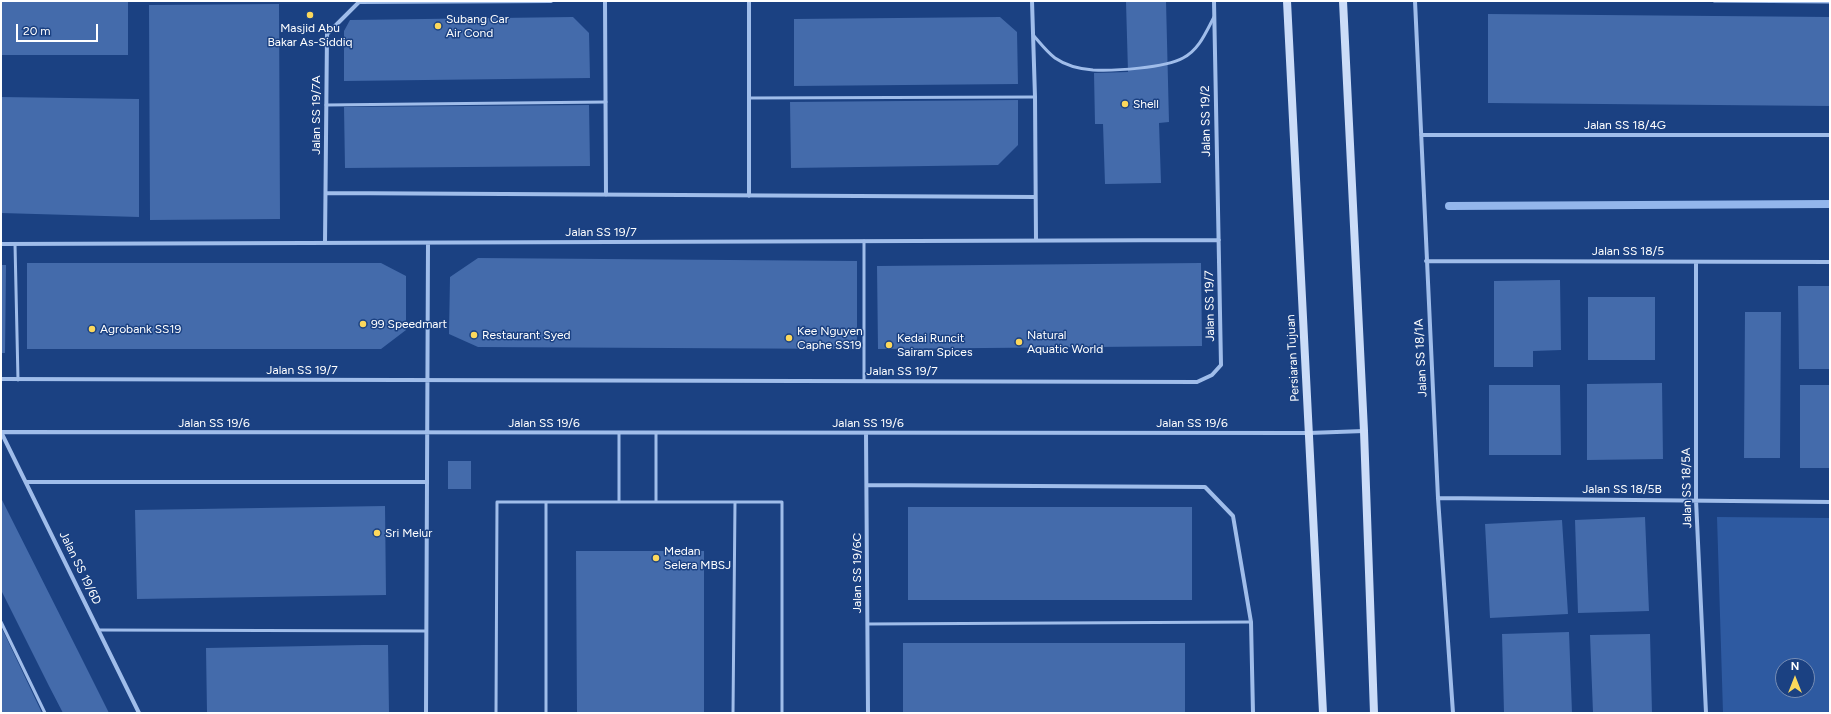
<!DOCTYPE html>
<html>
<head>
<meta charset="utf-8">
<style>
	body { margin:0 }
	#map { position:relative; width:1831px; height:714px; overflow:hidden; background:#1b4182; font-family:Figtree,sans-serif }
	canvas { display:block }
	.frame { position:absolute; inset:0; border:2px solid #fff; pointer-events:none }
	.north { position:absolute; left:1775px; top:658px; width:40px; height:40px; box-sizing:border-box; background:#1b4182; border:1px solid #768db4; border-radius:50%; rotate:0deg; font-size:11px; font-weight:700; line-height:16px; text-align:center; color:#fff }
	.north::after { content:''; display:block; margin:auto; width:14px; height:18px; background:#fcd85c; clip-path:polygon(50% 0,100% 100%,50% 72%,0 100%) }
	.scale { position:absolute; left:16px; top:24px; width:82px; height:18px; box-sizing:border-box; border:2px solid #fff; border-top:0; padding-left:5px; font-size:12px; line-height:14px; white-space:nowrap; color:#fff; -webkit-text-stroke:3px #1b4182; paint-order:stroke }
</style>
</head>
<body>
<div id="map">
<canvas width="1831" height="714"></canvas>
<div class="frame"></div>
<div class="north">N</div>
<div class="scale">20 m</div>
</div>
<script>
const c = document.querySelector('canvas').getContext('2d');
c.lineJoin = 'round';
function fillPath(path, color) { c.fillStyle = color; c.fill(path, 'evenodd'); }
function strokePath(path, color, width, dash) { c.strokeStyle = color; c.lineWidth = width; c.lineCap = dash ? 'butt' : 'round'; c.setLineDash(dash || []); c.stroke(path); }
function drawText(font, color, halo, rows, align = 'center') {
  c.font = font + ' Figtree,sans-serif'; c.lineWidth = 3; c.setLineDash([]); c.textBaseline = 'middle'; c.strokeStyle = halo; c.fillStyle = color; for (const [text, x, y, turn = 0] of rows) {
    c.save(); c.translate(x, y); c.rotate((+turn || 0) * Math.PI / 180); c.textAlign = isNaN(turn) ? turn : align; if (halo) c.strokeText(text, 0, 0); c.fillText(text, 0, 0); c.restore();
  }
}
fillPath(new Path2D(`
	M1717 517 1830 518V713H1723ZM1783 666H1807V690H1783Z`), '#2e5aa1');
strokePath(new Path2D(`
	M1449 206 1830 204`), '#93b6ec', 8);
fillPath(new Path2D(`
	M1 1H128V55H1Z
	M1166 1 1169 122 1159 123 1161 183 1105 184 1103 124H1095L1094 73 1128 72 1126 2Z
	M279 4 280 219 150 220 149 5Z
	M1488 14 1830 17V106L1488 103Z
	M573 17 589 33 590 78 344 81V31L350 20Z
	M1000 17 1017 32 1018 84 794 86V19Z
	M1 97 139 99V217L1 213Z
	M1018 100V145L998 165 791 168 790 102Z
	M589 105 590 166 345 168 344 107Z
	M478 258 857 261V349L478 347 449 334 450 277Z
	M27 263H381L406 276V330L381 349H27Z
	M1201 263 1202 346 878 349 877 266Z
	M1 265H6L5 353H1Z
	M1560 280 1561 350 1533 351V367H1494V281Z
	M1798 286H1830V369H1799Z
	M1588 297H1655V360H1588Z
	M1745 312H1781L1780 458H1744Z
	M1662 383 1663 459 1587 460V384Z
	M1489 385H1560L1561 455H1489Z
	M1800 385H1830V468H1800Z
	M448 461H471V489H448Z
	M1 498 77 649 109 713H63L49 686 1 590Z
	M385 506 386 595 137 599 135 510Z
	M908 507H1192V600H908Z
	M1645 517 1649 611 1578 613 1575 520Z
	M1562 520 1568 614 1490 618 1485 524Z
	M576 551H704V713H577Z
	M1 627 6 637 42 713H1Z
	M1569 632 1572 713H1504L1502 634Z
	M1650 634 1652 713H1593L1590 635Z
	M903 643H1185V713H903Z
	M363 645H388L389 713H207L206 648Z`), '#446bab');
strokePath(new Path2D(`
	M1714 1 1830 2
	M1034 36C1040 43 1047 52 1055 58 1065 65 1080 69 1093 70 1114 71 1165 68 1183 58 1199 50 1206 32 1214 17
	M749 98 1035 97
	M326 105 606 102
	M864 241V381
	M15 244 18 380
	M656 433V502
	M619 502V433
	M1 622 45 713
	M868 624 1251 622
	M99 630 426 631
	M496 713 497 502H782V713
	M546 713V502
	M733 713 735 502`), '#a0bdea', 3);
strokePath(new Path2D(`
	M605 1 606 195
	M749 1V196
	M1032 1 1035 97 1036 240
	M1415 1 1438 498 1453 713
	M359 2 551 1
	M1421 135H1830
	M326 193 1035 197
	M325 243 327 34 360 1
	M1 244 1219 240
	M1426 261 1830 262
	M1696 262V500L1706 713
	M1 379 1197 382 1212 375 1221 365 1214 1
	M1 432 1309 433 1364 431
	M1 432 139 713
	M866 433 868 713
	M27 482H427
	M867 485 1205 487 1233 516 1251 622 1253 713
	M1438 498 1830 502
	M426 713 428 243`), '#a0bdea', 4);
strokePath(new Path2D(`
	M1287 1 1323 713
	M1343 1 1364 431 1374 713`), '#cbdcf8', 8);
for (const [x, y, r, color] of [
	[310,15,4,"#fcd85c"],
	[438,26,4,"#fcd85c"],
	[1125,104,4,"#fcd85c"],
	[363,324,4,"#fcd85c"],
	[92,329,4,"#fcd85c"],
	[474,335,4,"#fcd85c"],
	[789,338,4,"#fcd85c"],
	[1019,342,4,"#fcd85c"],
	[889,345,4,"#fcd85c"],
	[377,533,4,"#fcd85c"],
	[656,558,4,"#fcd85c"]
]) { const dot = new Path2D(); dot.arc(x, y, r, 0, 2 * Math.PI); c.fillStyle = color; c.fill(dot); strokePath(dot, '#1b4182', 1.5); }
drawText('12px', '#fff', '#1b4182', [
	["Subang Car",446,19],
	["Air Cond",446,33],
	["Masjid Abu",310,28,"center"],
	["Bakar As-Siddiq",310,42,"center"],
	["Shell",1133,104],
	["99 Speedmart",371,324],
	["Agrobank SS19",100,329],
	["Kee Nguyen",797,331],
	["Caphe SS19",797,345],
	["Restaurant Syed",482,335],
	["Natural",1027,335],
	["Aquatic World",1027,349],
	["Kedai Runcit",897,338],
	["Sairam Spices",897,352],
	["Sri Melur",385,533],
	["Medan",664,551],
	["Selera MBSJ",664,565]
], 'left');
drawText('12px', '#fff', '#1b4182', [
	["Jalan SS 19/7A",316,115,-90],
	["Jalan SS 19/2",1206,121,-91],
	["Jalan SS 18/4G",1625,125],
	["Jalan SS 19/7",601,232],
	["Jalan SS 18/5",1628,251],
	["Jalan SS 19/7",1210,306,-91],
	["Persiaran Tujuan",1293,358,-93],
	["Jalan SS 18/1A",1421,358,-93],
	["Jalan SS 19/7",302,370],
	["Jalan SS 19/7",902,371],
	["Jalan SS 19/6",214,423],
	["Jalan SS 19/6",544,423],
	["Jalan SS 19/6",868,423],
	["Jalan SS 19/6",1192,423],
	["Jalan SS 18/5A",1687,488,-91],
	["Jalan SS 18/5B",1622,489],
	["Jalan SS 19/6D",80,568,64],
	["Jalan SS 19/6C",857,573,-90]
]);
</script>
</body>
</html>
